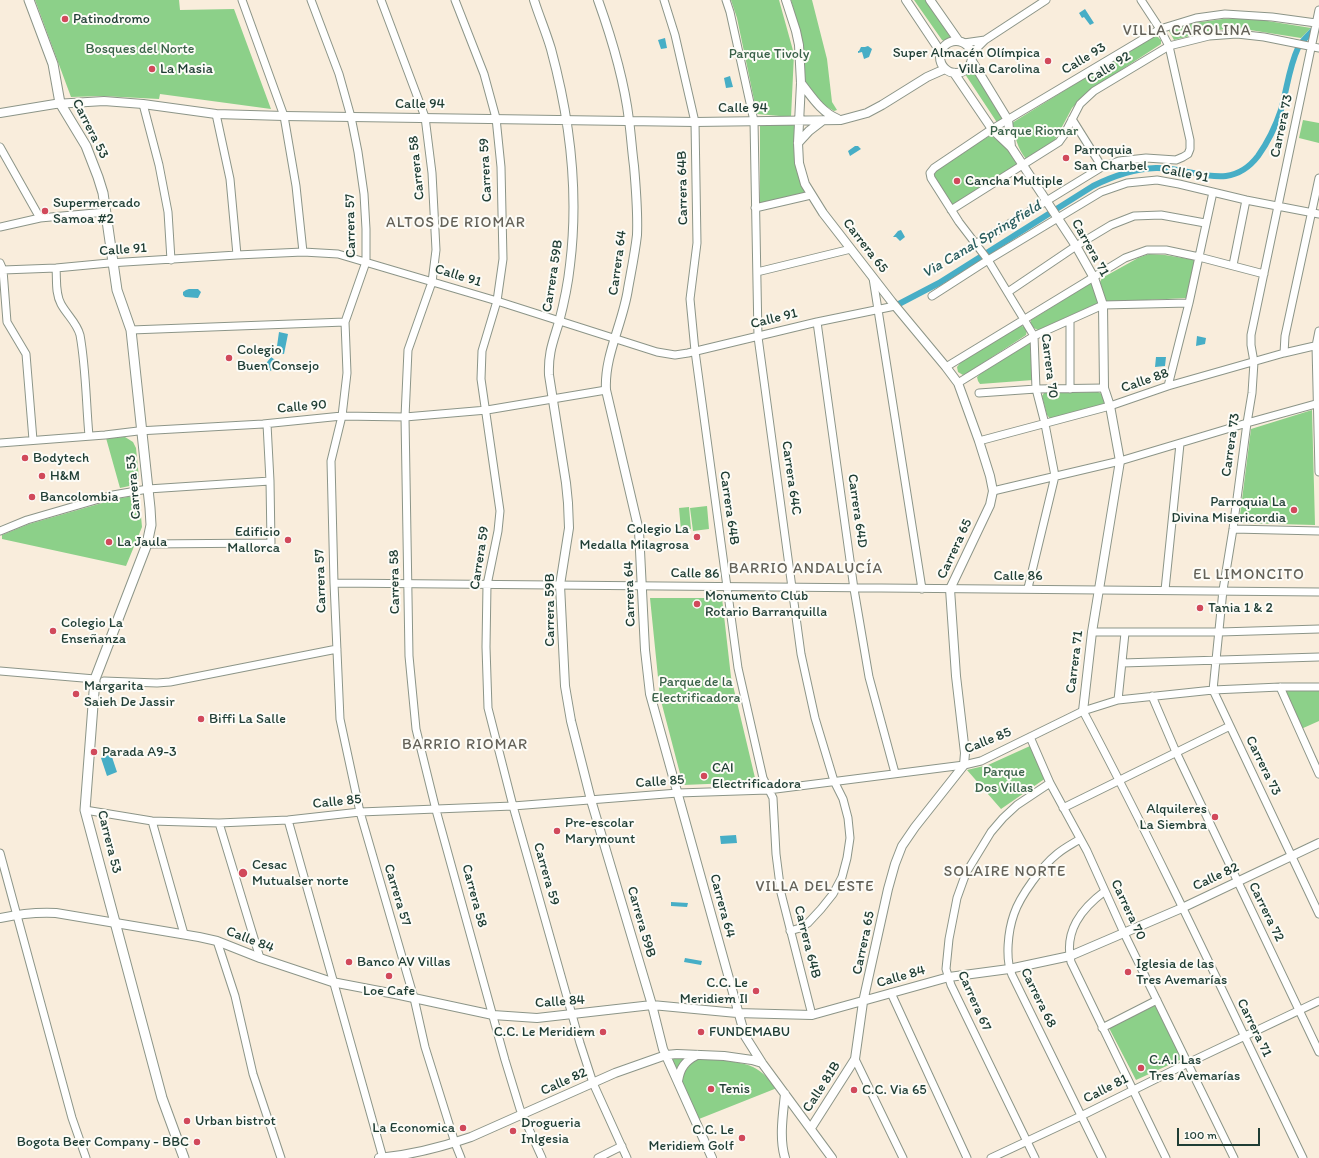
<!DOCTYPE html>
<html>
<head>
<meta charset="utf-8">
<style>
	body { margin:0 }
	#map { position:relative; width:1319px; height:1158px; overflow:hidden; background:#f9eddc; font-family:Itim,sans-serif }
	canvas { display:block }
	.scale { position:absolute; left:1177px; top:1128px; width:83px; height:18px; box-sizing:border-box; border:2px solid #1f3d34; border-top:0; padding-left:5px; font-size:12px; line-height:14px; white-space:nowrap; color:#1f3d34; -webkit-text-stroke:3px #fdfcf7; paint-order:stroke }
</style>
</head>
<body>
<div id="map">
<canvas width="1319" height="1158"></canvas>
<div class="scale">100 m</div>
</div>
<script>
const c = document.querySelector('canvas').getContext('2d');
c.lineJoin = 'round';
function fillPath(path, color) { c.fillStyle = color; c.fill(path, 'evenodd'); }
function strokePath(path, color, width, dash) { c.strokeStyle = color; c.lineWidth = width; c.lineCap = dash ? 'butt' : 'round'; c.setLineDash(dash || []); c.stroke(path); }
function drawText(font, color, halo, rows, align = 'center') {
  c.font = font + ' Itim,sans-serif'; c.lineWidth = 4; c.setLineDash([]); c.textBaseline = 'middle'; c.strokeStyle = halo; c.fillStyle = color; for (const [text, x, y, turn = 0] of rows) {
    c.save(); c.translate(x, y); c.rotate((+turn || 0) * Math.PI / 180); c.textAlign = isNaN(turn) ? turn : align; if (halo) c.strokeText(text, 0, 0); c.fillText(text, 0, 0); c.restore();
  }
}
fillPath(new Path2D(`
	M35 0H179L180 10 234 9 271 109 160 94 159 99 102 96 71 97Z
	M731 0H779L794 54 791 117 757 114 737 18Z
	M791 0H812L827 59 832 102 837 110 834 111 822 104 805 81 801 35Z
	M914 0H928L951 36 949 38 944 41 942 40Z
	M1249 18 1311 28 1301 38 1237 28 1209 31 1174 40 1169 31 1194 23 1223 19Z
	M1155 36 1158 37 1161 40V44L1089 91 1072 108 1055 140 1026 159C1017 148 1015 136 1012 123L1096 71Z
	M974 67 1005 119 998 124 965 74Z
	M1303 120 1319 123V143L1299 138Z
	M760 124 795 125 796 167 806 194 760 203Z
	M991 135 1011 152 1017 164 952 206 933 177 938 167Z
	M1149 254 1165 255 1195 260 1186 298 1108 302 1106 301 1100 282 1102 278 1138 258Z
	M1091 283 1094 284 1099 300 1098 303 1038 330C1033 328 1030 325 1031 320Z
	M1020 325 1024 327 1027 330 1026 335 969 372 963 375 958 372 957 367 961 362Z
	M1030 343 1033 380 980 384 978 381 977 377 980 374Z
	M1098 392 1104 395 1106 403 1104 404 1051 420 1047 415 1042 396 1044 393Z
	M1312 410 1315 525 1239 523 1251 429Z
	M125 437 133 442 136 448 139 478 134 485 120 488 106 438Z
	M139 495 142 527 126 566 2 539V535L29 524 116 499Z
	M707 506 709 529 693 531 690 508Z
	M689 507 691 529 681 530 679 508Z
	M650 598H722L731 677 756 782 683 785 660 697Z
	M1319 689V721L1301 729 1280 690Z
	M1030 746 1046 778 1001 809 967 770 988 765Z
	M1158 1004 1184 1058 1136 1080 1109 1028Z
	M670 1058C691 1058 736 1059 753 1067 763 1072 770 1080 777 1088L699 1119Z`), '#8cd089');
fillPath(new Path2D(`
	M1085 9 1094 23 1090 25 1084 17 1082 18 1079 13Z
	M665 38 667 48 661 49 658 40Z
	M868 46 872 49 869 57 864 59 862 52 858 53V51H859L861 47H865Z
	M730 76 733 87 726 88 724 78Z
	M855 146H858L861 149 850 156 848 151Z
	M901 230 905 237 900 241 896 237H893L898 231Z
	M189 289H198L201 292 198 298 185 297 183 295V292L186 290Z
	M279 332 288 334 284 354 276 353Z
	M1197 336 1206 338 1205 344 1196 346Z
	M271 357 278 362 273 366 271 371 264 366Z
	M1156 357H1166L1165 366 1155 367Z
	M111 754 117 772 107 776 101 758Z
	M736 835 737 843 721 844 720 836Z
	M671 902 688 903 687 907 671 906Z
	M685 958 702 961 701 965 684 962Z`), '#47aec6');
strokePath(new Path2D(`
	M895 306 939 283 1093 186C1113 176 1134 169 1156 168 1194 167 1229 194 1258 156 1268 142 1276 125 1281 110 1287 89 1289 67 1298 48 1302 40 1310 34 1316 27`), '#47aec6', 6);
const minor = new Path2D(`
	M242 0 284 116 296 186 303 252
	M311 0 339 74 351 117 358 152 364 194 366 229V262L345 322 347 373 342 416 331 461 334 583 340 719 360 812 414 998 425 1047 455 1143 461 1158
	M381 0 425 117 432 173 436 250 432 282 408 350 405 417 409 656 416 729 436 810 505 1060 520 1109 542 1158
	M455 0 484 74 496 118 501 167 503 259 497 301 482 351 481 379 500 511 498 531 487 585 486 647 488 708 513 806 580 1043 593 1083 627 1158
	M664 0 675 35 695 122 697 243 690 299 695 351 738 668 763 778 773 798 776 854 781 893 812 1015
	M726 0 730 12 754 121 758 337 801 654 815 718 834 781 843 799 848 818 850 838 847 858 842 877 833 894 821 909 808 923 800 928 790 931
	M1319 10 1251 335V345L1254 362 1252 393 1247 423 1233 529 1223 590 1213 690 1319 914
	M964 43 985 40
	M972 53 985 40 1046 0
	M143 104 159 165 168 212 171 260
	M216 114 230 179 237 255
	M1072 119 1102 167
	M0 147 40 218
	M755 208 811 195
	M951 210 1059 142 1064 135 1080 104 1094 91 1169 46 1209 36 1237 34 1264 37 1319 48
	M0 227 40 218 106 212
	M975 243 981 241 1102 167 1119 161 1146 158 1176 160 1183 157 1188 154 1190 149V140L1169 46 1160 29 1141 0
	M0 263 3 270 7 322 26 354 33 440
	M1233 265 1246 200
	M56 268C57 280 55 293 61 304 67 315 77 323 80 335 86 368 86 403 89 436
	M3 270 56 268 109 263 237 255 303 252 338 254 497 301 657 352 675 355 688 353 817 322 895 306
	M757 272 851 249
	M873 278 922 589
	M1008 292 1076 246 1111 225 1134 216 1161 215 1205 223
	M932 296 988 260 1101 192 1127 183 1157 180 1179 184 1246 200 1319 214
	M1070 320V389
	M817 322 854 589 869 677 895 773
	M131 330 345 322
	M1319 331 1316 346 1319 472
	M1284 353 1285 336 1319 178
	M946 367 1125 258 1147 250H1166L1199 257 1264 274
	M958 383 1034 336 1103 305 1189 303
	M1168 386 1189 303 1213 192
	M979 393 1036 389 1104 388
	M979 441 1110 406 1168 386 1284 353 1319 345
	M0 443 105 435 138 431 263 424 342 416 405 417 487 410 606 390
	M993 491 1120 461 1247 423 1319 403
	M1233 529 1319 531
	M0 531 27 520 113 495 148 489 270 481
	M147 544 271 543 270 481 267 424
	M334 583 1319 592
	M1028 588 1055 476 1045 424 1036 389 1034 336 988 260 959 222 931 178 930 173 934 168 992 129 1160 29 1196 18 1225 14 1272 17 1316 23
	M1165 590 1180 444
	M1092 632H1220L1319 629
	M1122 663 1319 657
	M0 671 95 679
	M104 681 157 683 170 682 337 649
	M1280 687 1319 774
	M1152 696 1176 752 1319 1052
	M1118 700 1125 633
	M1083 711C1161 858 1231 1009 1303 1158
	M1030 737 1050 783 1087 851 1124 933 1234 1158
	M1063 808 1230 726
	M85 810 152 821 219 823 288 820 360 812 513 806 678 793 768 790 964 765 981 761 1083 711 1118 700 1213 690 1280 687H1319
	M288 820 383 1158
	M152 821 184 934
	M219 823 260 958
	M1080 839C1072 844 1064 848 1057 854 1042 866 1020 896 1014 914 1008 931 1005 959 1012 975L1102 1158
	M0 853 72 1118 86 1158
	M1105 891C1081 909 1064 931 1071 962L1166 1158
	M217 941 235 996 253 1074 281 1158
	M891 993 967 1158
	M1102 1028 1157 1000
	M855 1059 903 1158
	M598 1158 622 1146
	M991 1158 1081 1116 1188 1063 1319 1001
	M1035 1158 951 985 946 969 949 939 957 898 966 873 991 832 1003 818 1017 805 1050 783`);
const tertiary = new Path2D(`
	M534 0C539 16 546 32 551 49 570 119 579 192 570 265 568 284 564 303 559 322 553 342 548 353 549 375L566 483 568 503 569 528 560 585 565 686 571 721 591 800 652 1005 663 1049 712 1158
	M598 0C612 39 624 79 629 120 631 135 632 151 634 166 636 189 638 212 637 235 635 253 631 272 628 289 623 323 604 356 606 390L639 531 645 650 650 694 745 1036 762 1063 832 1158
	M786 0 796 31 799 45 801 83 798 143 799 163 805 184 823 213 892 302 946 367 958 383 979 441 990 476 993 491 990 505 950 589 956 676 965 753 964 765 915 827 902 846 895 864 888 889 863 1002 855 1059 811 1128
	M906 0 940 51
	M930 0 958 40
	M940 57a16 16 0 1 1 32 0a16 16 0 1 1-32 0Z
	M972 61 1008 120 1011 147
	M954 73 992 129 1011 147 1076 246 1094 278 1103 305 1104 388 1110 406 1120 461 1092 632 1083 711
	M801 83C812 97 821 112 838 119
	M0 113 55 104 104 101 143 104 216 114 284 116 695 122 841 120 867 113 882 105 927 77 945 69
	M798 143 809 131 822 121
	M0 918C19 914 37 912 56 913L199 937 217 941 260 958 332 982 395 994 493 1015 537 1018 652 1005 737 1013 812 1015 949 977 1009 969 1070 956 1182 908 1319 843
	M678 1081C680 1068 685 1061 697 1055
	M379 1158C410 1155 442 1147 471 1137L615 1073 666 1055 677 1054 724 1056 752 1060 762 1063
	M785 1158C779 1138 783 1114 785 1094`);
const secondary = new Path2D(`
	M29 0 53 64 60 103 86 146 98 177 103 193 117 290 131 330 150 508 151 525 147 544 95 679 85 810 162 1098 184 1158`);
strokePath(minor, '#8c9588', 9);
strokePath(tertiary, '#8c9588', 10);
strokePath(secondary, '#8c9588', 11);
strokePath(minor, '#fff', 7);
strokePath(tertiary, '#fff', 8);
strokePath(secondary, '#fff', 9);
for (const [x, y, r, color] of [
	[65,19,4,"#d1495b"],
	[1048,61,4,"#d1495b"],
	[152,69,4,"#d1495b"],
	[1066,158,4,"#d1495b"],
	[957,181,4,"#d1495b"],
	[45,211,4,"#d1495b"],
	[229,358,4,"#d1495b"],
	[25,458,4,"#d1495b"],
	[42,476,4,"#d1495b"],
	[32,497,4,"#d1495b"],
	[1294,510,4,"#d1495b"],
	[697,537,4,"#d1495b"],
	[288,540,4,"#d1495b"],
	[109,542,4,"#d1495b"],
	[697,604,4,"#d1495b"],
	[1200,608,4,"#d1495b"],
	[53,631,4,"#d1495b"],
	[76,694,4,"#d1495b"],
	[201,719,4,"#d1495b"],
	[94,752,4,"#d1495b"],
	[704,776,4,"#d1495b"],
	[1215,817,4,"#d1495b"],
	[557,831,4,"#d1495b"],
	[243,873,5,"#d1495b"],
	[349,962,4,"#d1495b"],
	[1128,972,4,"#d1495b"],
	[389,976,4,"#d1495b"],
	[756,991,4,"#d1495b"],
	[603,1032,4,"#d1495b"],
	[701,1032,4,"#d1495b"],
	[1141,1068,4,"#d1495b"],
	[711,1089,4,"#d1495b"],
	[854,1090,4,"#d1495b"],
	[187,1121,4,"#d1495b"],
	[463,1128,4,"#d1495b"],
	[513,1131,4,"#d1495b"],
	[742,1138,4,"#d1495b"],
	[197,1142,4,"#d1495b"]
]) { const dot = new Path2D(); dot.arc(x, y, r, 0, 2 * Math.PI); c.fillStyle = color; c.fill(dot); strokePath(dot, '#fdfcf7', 1.5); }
drawText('14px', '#1f3d34', '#fdfcf7', [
	["Patinodromo",73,19],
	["Super Almacén Olímpica",1040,53,"right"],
	["Villa Carolina",1040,69,"right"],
	["La Masia",160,69],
	["Parroquia",1074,150],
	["San Charbel",1074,166],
	["Cancha Multiple",965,181],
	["Supermercado",53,203],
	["Samoa #2",53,219],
	["Colegio",237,350],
	["Buen Consejo",237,366],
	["Bodytech",33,458],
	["H&M",50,476],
	["Bancolombia",40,497],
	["Parroquia La",1286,502,"right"],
	["Divina Misericordia",1286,518,"right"],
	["Colegio La",689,529,"right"],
	["Medalla Milagrosa",689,545,"right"],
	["Edificio",280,532,"right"],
	["Mallorca",280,548,"right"],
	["La Jaula",117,542],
	["Monumento Club",705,596],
	["Rotario Barranquilla",705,612],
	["Tania 1 & 2",1208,608],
	["Colegio La",61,623],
	["Enseñanza",61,639],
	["Margarita",84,686],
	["Saieh De Jassir",84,702],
	["Biffi La Salle",209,719],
	["Parada A9-3",102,752],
	["CAI",712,768],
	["Electrificadora",712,784],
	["Alquileres",1207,809,"right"],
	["La Siembra",1207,825,"right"],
	["Pre-escolar",565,823],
	["Marymount",565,839],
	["Cesac",252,865],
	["Mutualser norte",252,881],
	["Banco AV Villas",357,962],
	["Iglesia de las",1136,964],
	["Tres Avemarías",1136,980],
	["C.C. Le",748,983,"right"],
	["Meridiem II",748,999,"right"],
	["Loe Cafe",389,991,"center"],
	["C.C. Le Meridiem",595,1032,"right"],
	["FUNDEMABU",709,1032],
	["C.A.I Las",1149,1060],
	["Tres Avemarías",1149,1076],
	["Tenis",719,1089],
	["C.C. Via 65",862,1090],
	["Urban bistrot",195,1121],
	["Drogueria",521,1123],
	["Inlgesia",521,1139],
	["La Economica",455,1128,"right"],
	["C.C. Le",734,1130,"right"],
	["Meridiem Golf",734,1146,"right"],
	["Bogota Beer Company - BBC",189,1142,"right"]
], 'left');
drawText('14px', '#3a6249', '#fdfcf7', [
	["Bosques del Norte",140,49],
	["Parque Tivoly",769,54],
	["Parque Riomar",1034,131],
	["Parque de la",696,682],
	["Electrificadora",696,698],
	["Parque",1004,772],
	["Dos Villas",1004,788]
]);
drawText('14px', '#1f3d34', '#fdfcf7', [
	["Calle 93",1084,59,-31],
	["Calle 92",1109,68,-32],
	["Calle 94",420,104],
	["Calle 94",743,108],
	["Carrera 73",1282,126,-78],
	["Carrera 53",90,129,63],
	["Carrera 58",417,168,-96],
	["Carrera 59",486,170,-93],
	["Calle 91",1185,174,11],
	["Carrera 64B",683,188,-91],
	["Carrera 57",351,226,-91],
	["Carrera 65",865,246,52],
	["Carrera 71",1090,248,61],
	["Calle 91",123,250,-4],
	["Carrera 64",618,263,-82],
	["Calle 91",458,276,17],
	["Carrera 59B",553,276,-81],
	["Calle 91",774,319,-14],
	["Carrera 70",1049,366,83],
	["Calle 88",1145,381,-19],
	["Calle 90",302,407,-5],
	["Carrera 73",1231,445,-82],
	["Carrera 64C",791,478,82],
	["Carrera 53",134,487,-95],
	["Carrera 64B",729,508,82],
	["Carrera 64D",857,511,82],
	["Carrera 65",955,549,-65],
	["Carrera 59",480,558,-81],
	["Calle 86",695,574,1],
	["Calle 86",1018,576],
	["Carrera 57",321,581,-92],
	["Carrera 58",395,582,-91],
	["Carrera 64",630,594,-92],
	["Carrera 59B",550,610,-90],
	["Carrera 71",1075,662,-83],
	["Calle 85",988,741,-22],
	["Carrera 73",1263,766,64],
	["Calle 85",660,782,-4],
	["Calle 85",337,802,-6],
	["Carrera 53",109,842,76],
	["Carrera 59",546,874,74],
	["Calle 82",1216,877,-25],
	["Carrera 57",397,895,73],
	["Carrera 58",474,896,75],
	["Carrera 64",722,906,75],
	["Carrera 70",1128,910,65],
	["Carrera 72",1266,912,64],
	["Carrera 59B",641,922,74],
	["Calle 84",250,940,21],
	["Carrera 64B",807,942,76],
	["Carrera 65",864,943,-78],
	["Calle 84",901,977,-16],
	["Carrera 68",1038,998,64],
	["Carrera 67",974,1001,66],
	["Calle 84",560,1002,-4],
	["Carrera 71",1254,1028,64],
	["Calle 82",564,1082,-24],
	["Calle 81B",822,1087,-57],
	["Calle 81",1106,1089,-27]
]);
c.letterSpacing = '1px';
drawText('15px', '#646259', '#fdfcf7', [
	["VILLA CAROLINA",1187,31],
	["ALTOS DE RIOMAR",456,223],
	["BARRIO ANDALUCÍA",806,569],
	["EL LIMONCITO",1249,575],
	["BARRIO RIOMAR",465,745],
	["SOLAIRE NORTE",1005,872],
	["VILLA DEL ESTE",815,887]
]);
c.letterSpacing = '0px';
drawText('italic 15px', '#2b5f60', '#fdfcf7', [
	["Via Canal Springfield",982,240,-31]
]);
</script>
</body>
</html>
